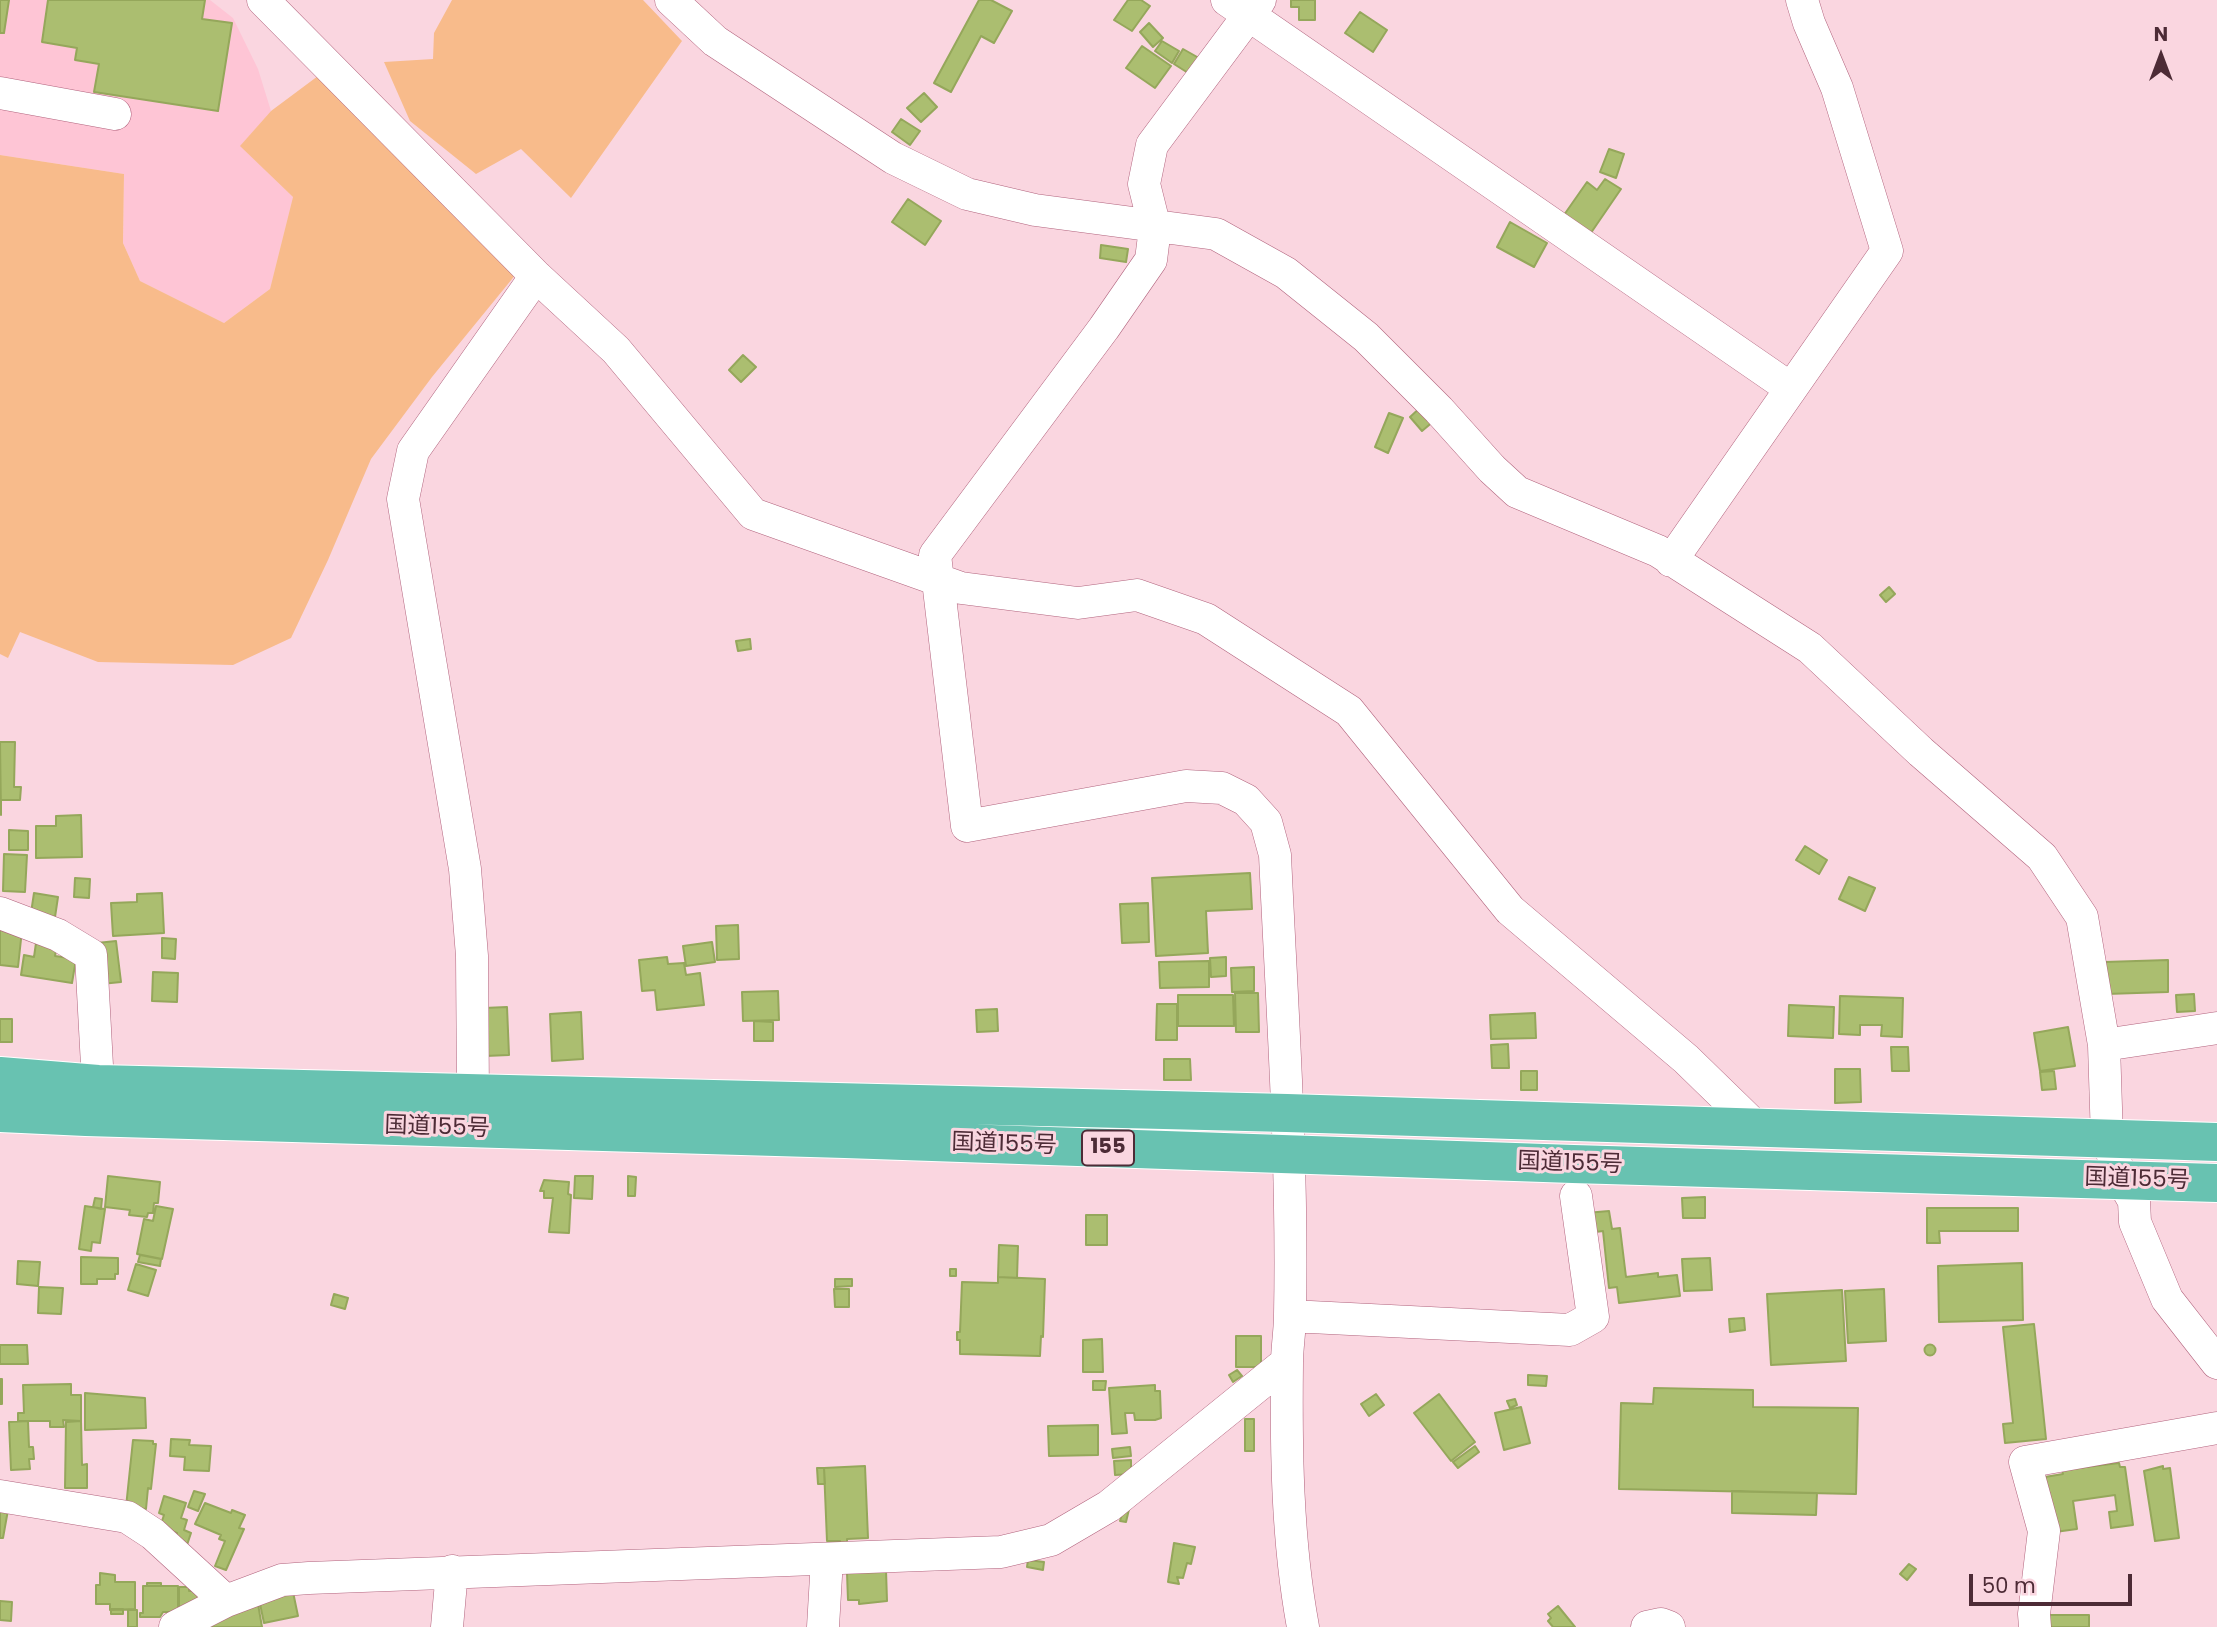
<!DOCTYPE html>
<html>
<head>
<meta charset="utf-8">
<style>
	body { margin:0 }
	#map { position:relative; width:2217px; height:1627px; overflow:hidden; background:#fad6e0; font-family:Poppins,sans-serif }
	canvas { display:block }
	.north { position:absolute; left:2126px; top:21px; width:70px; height:70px; -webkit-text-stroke:5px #fad6e0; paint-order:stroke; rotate:0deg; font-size:19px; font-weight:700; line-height:28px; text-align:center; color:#4d2b36 }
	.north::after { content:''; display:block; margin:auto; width:24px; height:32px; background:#4d2b36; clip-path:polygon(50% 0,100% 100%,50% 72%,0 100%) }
	.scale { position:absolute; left:1969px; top:1574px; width:163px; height:32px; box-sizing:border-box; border:4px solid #4d2b36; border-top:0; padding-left:9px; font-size:21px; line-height:24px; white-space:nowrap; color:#4d2b36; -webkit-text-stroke:5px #fad6e0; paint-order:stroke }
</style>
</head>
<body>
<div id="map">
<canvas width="2217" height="1627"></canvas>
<div class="north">N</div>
<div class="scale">50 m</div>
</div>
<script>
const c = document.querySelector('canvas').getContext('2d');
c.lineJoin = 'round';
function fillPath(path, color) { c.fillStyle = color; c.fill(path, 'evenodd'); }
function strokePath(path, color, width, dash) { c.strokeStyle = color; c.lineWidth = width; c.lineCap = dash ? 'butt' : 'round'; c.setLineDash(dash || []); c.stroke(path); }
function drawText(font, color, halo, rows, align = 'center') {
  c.font = font + ' Poppins,"Noto Sans JP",sans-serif'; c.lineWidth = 6; c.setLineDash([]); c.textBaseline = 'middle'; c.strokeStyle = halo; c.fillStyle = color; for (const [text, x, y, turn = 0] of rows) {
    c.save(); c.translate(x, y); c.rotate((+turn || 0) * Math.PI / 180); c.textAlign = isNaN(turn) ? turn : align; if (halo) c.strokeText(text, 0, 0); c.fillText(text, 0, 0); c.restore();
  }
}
fillPath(new Path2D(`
	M0 0H210L233 18 258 69 271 111 241 146 293 197 270 289 224 323 140 281 123 243 124 174 0 155Z`), '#fec5d5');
fillPath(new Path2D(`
	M452 0H643L682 41 571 198 521 149 476 174 410 121 384 62 433 59 434 33Z
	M322 73 521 268 432 377 371 459 328 560 291 638 233 665 98 662 20 632 8 658 0 654V155L124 174 123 243 140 281 224 323 270 289 293 197 240 146 271 111Z`), '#f8bb8b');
const building = new Path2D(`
	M0 0H9L4 33H0Z
	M48 0H205L202 19 232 23 218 111 94 92 99 64 75 60 77 48 42 42Z
	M979 0H991L1012 11 994 43 981 36 951 92 934 83Z
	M1128 0H1141L1150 6 1132 31 1114 20Z
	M1291 0H1315V20H1299V7H1291Z
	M1360 12 1387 30 1373 52 1345 33Z
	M1149 23 1163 38 1153 47 1140 32Z
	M1162 41 1179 51 1172 63 1155 51Z
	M1142 46 1171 66 1155 88 1126 68Z
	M1183 49 1206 62 1196 78 1174 64Z
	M924 93 937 107 921 122 907 108Z
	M901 119 920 131 910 145 892 132Z
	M1609 149 1624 154 1616 178 1600 172Z
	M1605 179 1621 189 1584 243 1557 225 1587 182 1597 190Z
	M908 199 941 221 925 245 892 222Z
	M1510 222 1547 243 1534 267 1497 247Z
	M1101 245 1128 249 1126 262 1100 258Z
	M743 355 756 367 741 382 729 370Z
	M1422 406 1435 420 1422 431 1410 417Z
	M1389 413 1403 418 1388 453 1375 447Z
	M1889 587 1895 594 1886 602 1880 595Z
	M750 639 751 649 738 651 736 641Z
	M0 742H15L14 787H21L20 800H1V815Z
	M81 815 82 857 36 858V826H56V816Z
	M9 830 28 831V850H9Z
	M1805 846 1827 860 1819 874 1796 860Z
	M4 854 27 855 25 892 3 891Z
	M1250 873 1252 909 1206 911 1208 953 1156 956 1152 878Z
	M1849 877 1875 888 1865 911 1839 899Z
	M75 878 90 879 89 898 74 897Z
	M34 893 58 897 55 917 31 913Z
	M162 893 164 933 113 936 111 903 137 902V894Z
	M1148 903 1149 942 1122 943 1120 904Z
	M738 925 739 959 717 960 716 926Z
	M0 928 22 930 18 967 0 965Z
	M37 936 58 939 55 956 76 959 72 983 21 975 24 955 34 957Z
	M162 938 176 939 175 959 162 958Z
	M116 941 121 982 101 984 97 943Z
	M712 942 715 962 686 966 683 946Z
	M667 957 668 964 684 963 686 975 700 973 704 1005 657 1010 655 990 642 991 639 960Z
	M1226 957V976L1211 977 1210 958Z
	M2168 960V992L2106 994 2105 962Z
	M1209 961V987L1160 988 1159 962Z
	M1254 967V991L1232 992 1231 968Z
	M153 972 178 973 177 1002 152 1001Z
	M778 991 779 1020 743 1021 742 992Z
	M1235 993H1258L1259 1032H1236Z
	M2194 994 2195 1011 2177 1012 2176 995Z
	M1178 995H1233L1234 1026H1178Z
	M1840 996 1903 998 1902 1037 1881 1036 1882 1025H1860V1035L1839 1034Z
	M1157 1004H1177V1040H1156Z
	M1789 1005 1834 1007 1833 1038 1788 1036Z
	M507 1007 509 1055 485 1056 484 1008Z
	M997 1009 998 1031 977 1032 976 1010Z
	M581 1012 583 1059 552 1061 550 1014Z
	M1535 1013 1536 1038 1491 1039 1490 1015Z
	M0 1019H12V1042H0Z
	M754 1021 773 1022V1041H754Z
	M2068 1027 2075 1066 2040 1071 2034 1033Z
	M1508 1044 1509 1068H1492L1491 1045Z
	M1891 1047H1908L1909 1071H1892Z
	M1164 1059H1190L1191 1080H1164Z
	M1835 1069H1860L1861 1102 1835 1103Z
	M1521 1071H1537V1090H1521Z
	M2054 1071 2056 1089 2042 1090 2040 1072Z
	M108 1176 160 1182 158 1203H154L153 1213H148L147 1217 129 1215 130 1210 105 1207Z
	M575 1176H593L592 1199 574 1198Z
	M628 1176 636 1177 635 1196H628Z
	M544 1180 569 1182 568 1194 571 1195 569 1233 549 1232 553 1198H544V1191H540Z
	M1705 1197V1218H1683L1682 1198Z
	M95 1198 102 1199 101 1209 93 1207Z
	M85 1206 105 1209 100 1243 92 1242 91 1251 79 1249Z
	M156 1206 173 1209 162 1259 137 1254 144 1219 153 1221Z
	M1927 1208H2018V1231H1939L1940 1243H1927Z
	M1609 1211 1612 1229 1620 1228 1626 1277 1658 1273V1277L1677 1275 1680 1296 1619 1303 1617 1287 1609 1288 1603 1231 1588 1233 1586 1213Z
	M1086 1215H1107V1245H1086Z
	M999 1245 1018 1246 1017 1278 998 1277Z
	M140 1255 161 1259 160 1266 138 1262Z
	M81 1257 118 1258V1274H115V1279H97V1284H81Z
	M1710 1258 1712 1290 1684 1291 1682 1259Z
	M18 1261 40 1262 38 1286 17 1284Z
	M2022 1263 2023 1320 1939 1322 1938 1266Z
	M136 1264 156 1270 148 1296 128 1290Z
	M950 1269H956V1276H950Z
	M998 1277 1045 1279 1043 1337 1041 1336 1040 1356 960 1354V1340H957V1332H960L962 1282 998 1283Z
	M835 1279H852V1286L835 1287Z
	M39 1287 63 1288 61 1314 38 1313Z
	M834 1289H849V1307H835Z
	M1884 1289 1886 1341 1848 1343 1845 1291Z
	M1842 1290 1846 1361 1771 1365 1767 1294Z
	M334 1294 348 1298 345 1309 331 1305Z
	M1744 1318 1745 1330 1730 1332 1729 1319Z
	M2034 1324 2046 1439 2005 1443 2003 1424 2013 1423 2003 1327Z
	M1236 1336H1261V1367H1236Z
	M1102 1339 1103 1372H1083V1340Z
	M1924.5 1350a5.5 5.5 0 1 1 11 0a5.5 5.5 0 1 1-11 0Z
	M0 1345H27L28 1364H0Z
	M1237 1370 1242 1376 1233 1382 1229 1375Z
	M1528 1375 1547 1376 1546 1386 1528 1385Z
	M0 1379H2V1404H0Z
	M1093 1381H1106L1105 1390H1093Z
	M71 1384V1395H81V1421L63 1420 64 1427H50V1421H18V1413H24L23 1385Z
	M1155 1385V1391H1160L1161 1418 1155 1420H1135L1134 1413H1125L1127 1433 1112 1434 1109 1388Z
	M1654 1388 1753 1390V1407L1858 1408 1856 1494 1619 1489 1621 1403 1653 1404Z
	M85 1393 145 1398 146 1428 85 1430Z
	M1376 1394 1384 1405 1369 1416 1361 1404Z
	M1439 1394 1475 1442 1451 1461 1414 1413Z
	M1515 1399 1517 1405 1510 1408 1507 1401Z
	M1521 1407 1530 1443 1504 1450 1495 1413Z
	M1245 1419H1254V1451H1245Z
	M28 1421 29 1447H33L34 1459H29L30 1469 11 1470 9 1422Z
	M81 1421 82 1465 87 1464V1488H65L66 1422Z
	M1098 1425V1455L1049 1456 1048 1426Z
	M171 1439 190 1440 189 1445 211 1446 209 1471 184 1470 185 1457 170 1456Z
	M133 1440 153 1441V1444H156L151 1489 148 1488 146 1509 126 1507Z
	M1475 1446 1479 1452 1458 1468 1453 1462Z
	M1130 1447 1131 1456 1113 1458 1112 1449Z
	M1131 1460V1474L1115 1475 1114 1461Z
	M2119 1463 2120 1467H2125L2133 1525 2111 1528 2109 1512 2117 1511 2115 1495 2073 1501 2077 1529 2055 1532 2045 1477 2063 1474 2062 1470Z
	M865 1466 868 1538 847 1539V1544H840V1541H827L824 1468Z
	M2163 1466V1469L2170 1468 2179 1538 2155 1541 2144 1471Z
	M817 1468H824L825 1484H818Z
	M194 1491 205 1494 198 1511 188 1507Z
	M1732 1491 1817 1493 1816 1515 1732 1513Z
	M164 1496 186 1503 181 1518 187 1520 184 1530 191 1533 186 1548 175 1539 177 1533 160 1527 164 1515 159 1513Z
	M205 1503 231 1513 232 1510 245 1515 239 1528 244 1529 226 1570 215 1566 225 1541 219 1539 221 1535 195 1524Z
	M1125 1504 1130 1505 1126 1522 1120 1521Z
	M0 1509 8 1510 3 1538H0Z
	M1174 1543 1195 1547 1191 1564 1187 1563 1183 1578 1177 1577 1179 1584 1168 1582Z
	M1028 1560 1044 1562 1043 1570 1027 1567Z
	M1909 1564 1916 1569 1907 1580 1900 1574Z
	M886 1570 887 1601 859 1604V1600H848L847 1573Z
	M100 1573 115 1575V1582H135V1609L110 1610V1604H96V1585H100Z
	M147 1583H161V1586H147Z
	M143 1586H178V1612H163L160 1617H140V1613H143Z
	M179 1587H189V1591H200V1602L191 1607H179Z
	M293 1592 298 1616 264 1623 259 1599Z
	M0 1601 12 1602 11 1621 0 1620Z
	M258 1604 262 1627H211L209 1620Z
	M1558 1606 1575 1627H1553L1548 1621 1551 1618 1548 1614Z
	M111 1609H123V1614H111Z
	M128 1610H137V1627H128Z
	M2046 1615H2089V1627H2046Z`);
fillPath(building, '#abbe70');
strokePath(building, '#95a75b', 2);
const minor = new Path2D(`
	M263 0 536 276 616 350 753 514 961 588 1078 603 1137 595 1206 619 1349 711 1510 910 1686 1059 1758 1129
	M671 0 715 41 893 158 967 194 1035 210 1216 234 1286 273 1366 337 1439 410 1492 469 1517 492 1658 551 1810 648 1921 752 2042 857 2082 917 2104 1045 2107 1139 2122 1180 2134 1201 2135 1222 2167 1299 2217 1363
	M1227 0 1790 388
	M1260 0 1152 145 1144 184 1155 228 1151 260 1104 328 935 555 967 826 1186 786 1222 788 1246 800 1266 822 1275 855C1282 1008 1293 1162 1290 1315 1290 1331 1287 1347 1287 1363 1286 1451 1287 1540 1303 1627
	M0 93 115 114
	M1671 561 1887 251 1837 88 1809 23 1802 0
	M0 913 58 935 91 955 98 1084
	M2104 1045 2217 1028
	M473 1095 472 956 465 869 403 499 413 451 536 276
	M1290 1316 1570 1330 1593 1317 1576 1196
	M0 1496 127 1517 153 1534 226 1601
	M175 1627 226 1601 282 1580 309 1578 1001 1552 1051 1540 1109 1506 1287 1362
	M447 1627 452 1571
	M823 1627 827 1559
	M1647 1627 1661 1624 1669 1627
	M2035 1627 2034 1614 2044 1531 2025 1462 2217 1428`);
const highway = new Path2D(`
	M0 1076 98 1084 1287 1113 2217 1142
	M0 1113 86 1117 845 1139 1573 1164 2217 1183`);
strokePath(minor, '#b1637d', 33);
strokePath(highway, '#fff', 40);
strokePath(minor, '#fff', 32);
strokePath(highway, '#68c2b1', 38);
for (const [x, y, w] of [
	[1108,1148,52]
]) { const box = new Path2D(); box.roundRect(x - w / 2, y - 17.5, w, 35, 5); c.fillStyle = '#fad6e0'; c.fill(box); strokePath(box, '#4d2b36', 2); }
drawText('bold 21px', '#4d2b36', null, [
	["155",1108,1148]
]);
drawText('23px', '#4d2b36', '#fad6e0', [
	["国道155号",437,1128,2],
	["国道155号",1004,1145,2],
	["国道155号",1570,1164,2],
	["国道155号",2137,1180,2]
]);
</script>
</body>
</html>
